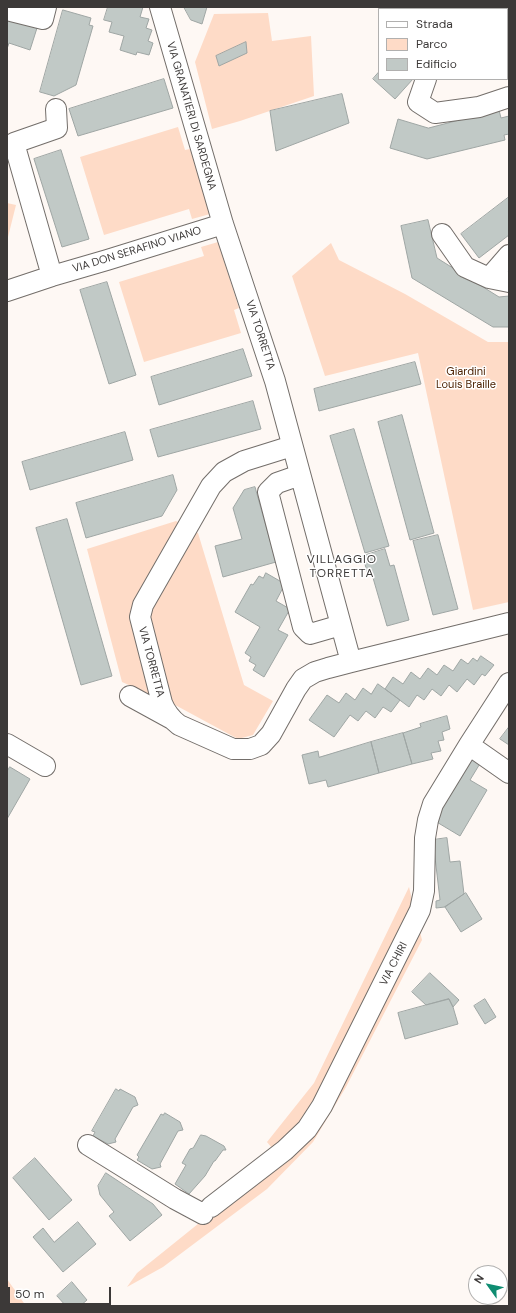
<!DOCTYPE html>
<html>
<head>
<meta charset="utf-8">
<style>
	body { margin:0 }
	#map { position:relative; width:516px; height:1313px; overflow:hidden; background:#fef8f4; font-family:"DM Sans",sans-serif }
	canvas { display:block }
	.frame { position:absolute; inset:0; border:8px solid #3c3938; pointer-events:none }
	.legend { position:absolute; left:378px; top:8px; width:130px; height:72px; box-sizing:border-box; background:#fff; border:1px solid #b1b0af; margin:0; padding:5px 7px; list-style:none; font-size:12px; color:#3c3938 }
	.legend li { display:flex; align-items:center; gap:8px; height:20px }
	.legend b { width:20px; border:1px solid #b1b0af }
	.north { position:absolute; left:468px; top:1265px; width:40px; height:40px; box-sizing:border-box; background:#fff; border:1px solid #b1b0af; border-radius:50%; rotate:303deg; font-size:11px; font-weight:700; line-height:16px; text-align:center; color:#3c3938 }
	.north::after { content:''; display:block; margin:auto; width:14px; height:18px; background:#0f8d72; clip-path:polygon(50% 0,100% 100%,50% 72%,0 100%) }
	.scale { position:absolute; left:8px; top:1287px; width:103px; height:18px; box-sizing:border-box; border:2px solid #3c3938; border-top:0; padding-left:5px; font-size:12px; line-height:14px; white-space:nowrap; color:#3c3938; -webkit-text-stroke:3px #fff; paint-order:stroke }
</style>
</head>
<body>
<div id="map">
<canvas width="516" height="1313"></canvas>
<div class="frame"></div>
<ul class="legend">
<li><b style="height:5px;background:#fff"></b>Strada</li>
<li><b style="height:11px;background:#fedbc7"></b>Parco</li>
<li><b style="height:11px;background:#c1c9c6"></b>Edificio</li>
</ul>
<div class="north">N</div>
<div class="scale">50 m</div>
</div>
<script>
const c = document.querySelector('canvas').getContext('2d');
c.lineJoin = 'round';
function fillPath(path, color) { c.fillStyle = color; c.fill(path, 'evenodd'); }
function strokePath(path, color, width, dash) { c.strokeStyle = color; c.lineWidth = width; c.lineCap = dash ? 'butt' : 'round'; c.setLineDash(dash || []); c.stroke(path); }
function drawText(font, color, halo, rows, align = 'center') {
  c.font = font + ' "DM Sans",sans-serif'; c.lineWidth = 3; c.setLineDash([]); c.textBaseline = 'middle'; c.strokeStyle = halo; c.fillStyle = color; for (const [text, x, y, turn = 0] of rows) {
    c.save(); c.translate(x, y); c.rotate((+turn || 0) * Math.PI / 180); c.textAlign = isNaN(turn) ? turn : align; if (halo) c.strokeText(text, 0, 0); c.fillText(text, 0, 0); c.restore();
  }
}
fillPath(new Path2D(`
	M268 13 272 41 311 36 314 96 240 121 212 129 195 62 214 14Z
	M178 127 185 150 190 149 210 214 192 219 189 209 104 235 80 157Z
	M7 203 16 205 8 237 7 236Z
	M218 242 239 308 234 310 241 333 144 362 119 282 204 256 201 247Z
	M331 243 339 260 405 294 488 342H509V602L473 610 418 353 325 376 292 276Z
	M176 521 198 533 244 685 273 701 253 735 238 739 177 706 122 682 87 549Z
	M409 887 422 940 346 1087 313 1142 267 1189 163 1267 127 1287 137 1273 280 1158 267 1142 314 1083Z
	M7 1279 26 1306H7Z`), '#fedbc7');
const building = new Path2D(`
	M108 7H143L140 17 149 19 146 28 152 30 148 41 153 43 149 55 137 52 136 55 120 50 124 36 109 32 112 22 104 20Z
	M184 7H207L202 24 191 20Z
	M449 7H509V15H507V9H445Z
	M63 10 91 18 89 25 93 26 76 85 54 96 40 92Z
	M7 19 37 28 30 50 9 43 7 49Z
	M246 42 247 53 219 66 216 56Z
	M379 72V79H413L395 99 373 79Z
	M164 79 173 108 78 136 69 109Z
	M342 94 349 123 276 151 270 111Z
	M499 110 501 118 509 116V134L504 135 505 140 427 159 390 148 398 119 428 128Z
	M61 150 89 239 62 247 34 159Z
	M509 197V235L479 258 461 234Z
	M428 220 437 258 499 297 509 296V327H493L412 278 401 226Z
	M107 282 136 375 109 384 80 290Z
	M243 349 252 376 159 405 151 377Z
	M415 362 421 384 319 411 314 389Z
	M253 401 261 429 158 457 150 430Z
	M402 415 434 533 410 540 378 422Z
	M354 429 389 546 365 553 330 436Z
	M125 432 133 460 30 490 22 462Z
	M173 475 177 490 162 516 86 538 76 503Z
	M255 487 276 562 223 577 215 546 242 539 233 508 244 490Z
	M67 519 112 676 81 685 36 528Z
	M438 535 458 609 433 615 413 541Z
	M385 549 390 566 394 565 409 620 387 626 371 571 367 572 363 556Z
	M266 573 285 584 276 601 290 609 278 630 288 635 264 677 253 670 256 665 249 661 251 657 245 653 260 627 235 612 251 584 253 585 259 576 263 578Z
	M481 656 494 665 485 676 482 674 474 685 467 679 457 692 449 685 441 696 432 689 424 700 417 695 409 707 385 689 393 677 403 684 411 672 420 679 428 668 437 675 444 665 453 671 461 659 468 664 473 658 477 661Z
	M378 684 400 700 391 712 383 707 375 718 366 711 358 721 350 715 334 737 309 720 327 695 339 703 346 693 355 700 363 688 371 694Z
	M447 716 450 729 442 732 444 740 438 741 441 751 431 753 433 759 412 764 403 733 421 727 420 724Z
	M509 727V745L500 739Z
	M403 733 412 764 379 773 371 742Z
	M371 742 379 773 328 787 326 780 309 784 302 755 318 751 319 757Z
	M472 750 484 757 470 780 487 790 460 836 435 821Z
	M10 767 30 779 7 819V772Z
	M447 838 450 862 460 861 464 894 445 907 436 908V901L440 900 433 840Z
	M466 893 482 919 461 932 445 907Z
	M430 973 459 1000 453 1007 449 999 426 1005 412 992Z
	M449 999 453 1007 458 1024 405 1039 398 1013Z
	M485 999 496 1017 485 1024 474 1006Z
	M116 1089 119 1091 120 1089 135 1097 138 1105 133 1107 115 1139 116 1142 108 1144 93 1136 95 1132 92 1131Z
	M165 1113 180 1122 183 1130 178 1131 160 1164 161 1167 152 1169 137 1160 139 1157 137 1155 161 1114 163 1115Z
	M201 1135 206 1136 224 1146 226 1150H223L215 1161H214L205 1176 189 1194 175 1184 186 1165 182 1163 190 1149 193 1148Z
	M35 1158 72 1200 49 1220 13 1178Z
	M106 1173 153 1204 162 1215 130 1241 109 1216 114 1212 100 1195 98 1186Z
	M78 1222 96 1244 63 1272 33 1237 43 1228 54 1242Z
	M72 1282 87 1300 80 1306H66L57 1296Z`);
fillPath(building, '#c1c9c6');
strokePath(building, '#9fa6a4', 1);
const minor = new Path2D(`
	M160 7 223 224 275 381 351 662
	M7 10 43 19 46 7
	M426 79 418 102 435 113 479 107 509 97
	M442 234 465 267 489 278 509 282
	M52 276 14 143 57 128 56 109
	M489 278 509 255
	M7 291 52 276 107 260 223 224
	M292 446 244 461 224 472 211 486 143 605 140 617 162 703C166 713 171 719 179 725L233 749H250L261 745 271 734 296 689 303 679 315 672 328 668 351 662 509 623
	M300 475 277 483 268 492 303 627 310 634 341 625
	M130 696 172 719
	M7 744 45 766
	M469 745 509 773
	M88 1145 175 1199 203 1214
	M211 1207 285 1150 307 1129 322 1106 420 910 424 891 425 838 428 820 433 804 469 745 509 683`);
strokePath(minor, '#736e6a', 22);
strokePath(minor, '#fff', 20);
drawText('11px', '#3c3938', '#fff', [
	["VIA GRANATIERI DI SARDEGNA",191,116,74],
	["VIA DON SERAFINO VIANO",137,250,-17],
	["VIA TORRETTA",260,335,72],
	["VIA TORRETTA",151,662,75],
	["VIA CHIRI",394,964,-63]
]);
drawText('11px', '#4e2405', '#fff', [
	["Giardini",466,372],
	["Louis Braille",466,385]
]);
c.letterSpacing = '1px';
drawText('12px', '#3c3938', '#fff', [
	["VILLAGGIO",342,560],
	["TORRETTA",342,574]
]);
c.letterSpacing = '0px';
</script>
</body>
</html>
